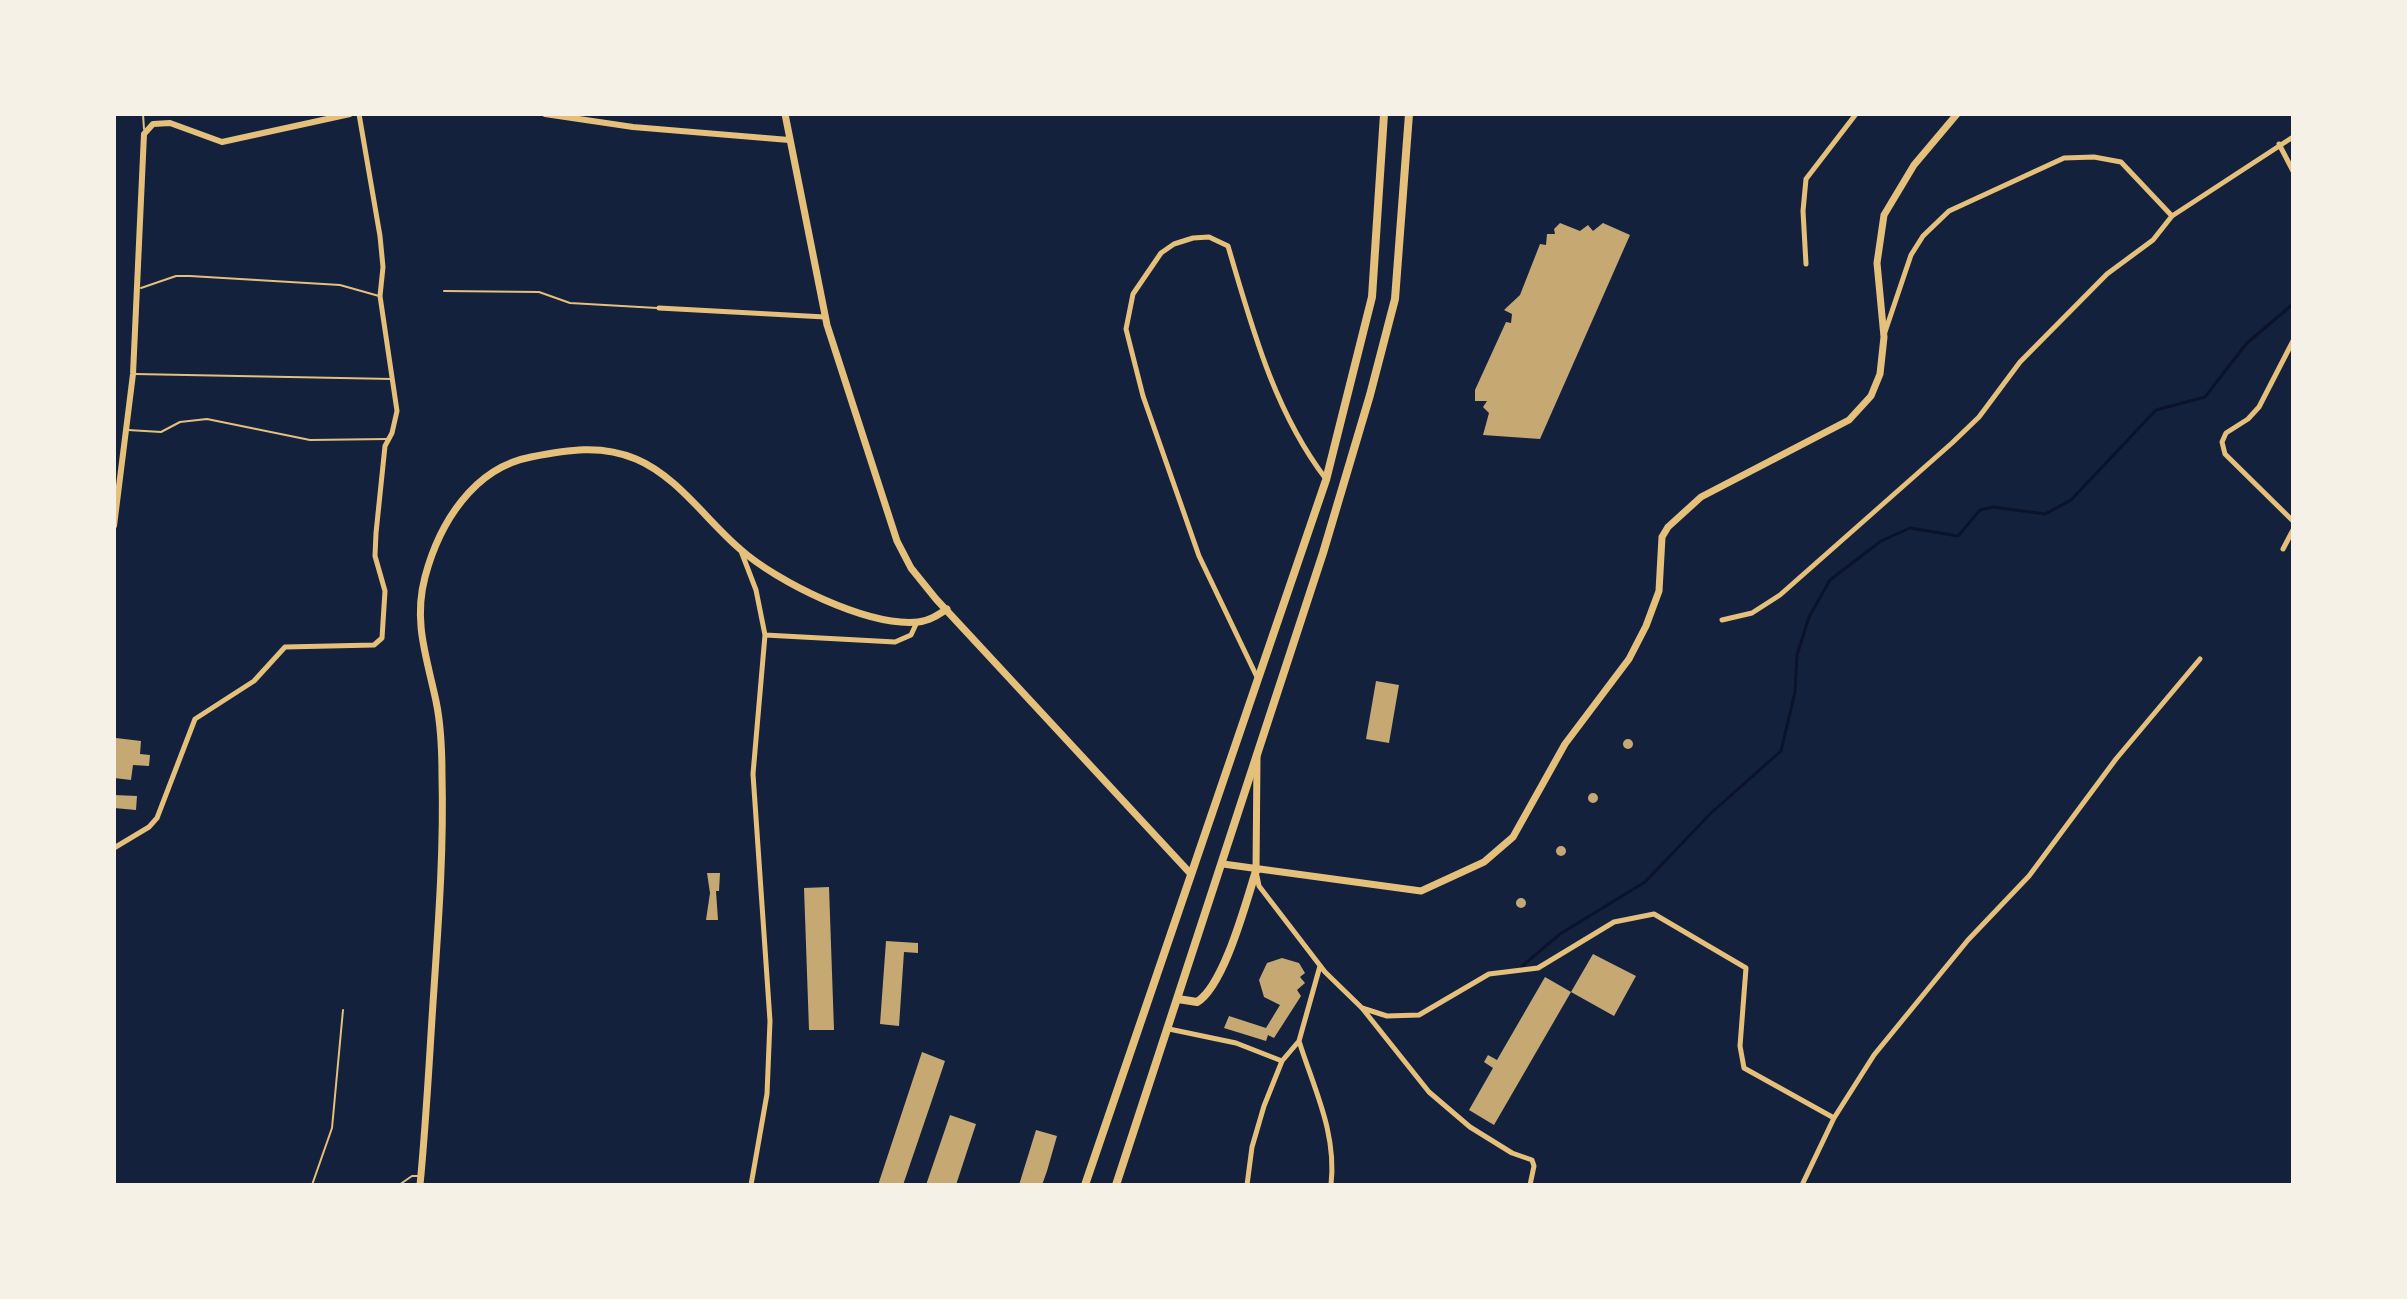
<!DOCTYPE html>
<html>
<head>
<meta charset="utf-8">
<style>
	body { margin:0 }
	#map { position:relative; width:2407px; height:1299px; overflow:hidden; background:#14213d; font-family:"Nunito Sans",sans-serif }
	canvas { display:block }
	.frame { position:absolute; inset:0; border:116px solid #f6f1e7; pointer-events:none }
</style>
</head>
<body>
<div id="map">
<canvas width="2407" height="1299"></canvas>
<div class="frame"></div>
</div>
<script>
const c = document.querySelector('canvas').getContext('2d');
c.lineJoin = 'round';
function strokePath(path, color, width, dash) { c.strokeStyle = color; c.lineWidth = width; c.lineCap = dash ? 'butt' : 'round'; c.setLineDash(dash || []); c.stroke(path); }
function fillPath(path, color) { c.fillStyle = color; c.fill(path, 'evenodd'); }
strokePath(new Path2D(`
	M1521 967 1560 934 1645 882 1711 813 1781 751 1795 692 1797 655 1809 617 1830 580 1881 541 1910 528 1958 536 1980 510 1993 507 2045 514 2071 500 2156 410 2205 397 2246 344 2293 304`), '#0b132b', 3);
fillPath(new Path2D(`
	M1560 223 1580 231 1588 225 1593 231 1603 223 1630 235 1540 439 1483 435 1489 413 1483 407 1487 401H1475V390L1506 322 1511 323 1512 314 1504 310 1520 295 1540 244 1546 245 1547 234H1555L1554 229Z
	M1376 681 1399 685 1389 743 1366 739Z
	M116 738 141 741 140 754 150 755 149 766 133 765 131 780 114 778Z
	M1623 744a5 5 0 1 1 10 0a5 5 0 1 1-10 0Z
	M1588 798a5 5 0 1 1 10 0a5 5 0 1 1-10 0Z
	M114 795 137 796 136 810 114 808Z
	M1556 851a5 5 0 1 1 10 0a5 5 0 1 1-10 0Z
	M707 873H720L719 891H716L718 920H706L710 893Z
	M829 887 834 1030H809L804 888Z
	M1516 903a5 5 0 1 1 10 0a5 5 0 1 1-10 0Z
	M886 941 918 943V953L904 952 899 1026 880 1024Z
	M1593 954 1636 976 1614 1016 1571 992Z
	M1282 958 1299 963 1305 973 1300 977 1305 983 1297 990 1301 996 1274 1038 1268 1035 1266 1041 1224 1028 1229 1016 1266 1028 1280 1005 1264 997 1259 980 1267 963Z
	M1545 977 1571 992 1494 1125 1469 1110 1493 1068 1484 1062 1488 1055 1497 1060Z
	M922 1052 945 1061 931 1103 903 1185H878Z
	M950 1115 976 1124 956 1185H926Z
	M1036 1130 1057 1136 1047 1171 1042 1185H1019Z`), '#c6a872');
strokePath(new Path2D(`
	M143 114 144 129
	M141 288 176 276H190L340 285 379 296
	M444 291 539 292 570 303 657 308
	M135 374 392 379
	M128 430 161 432 180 422 207 419 310 440 387 439
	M312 1185 332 1128 343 1010
	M399 1185 412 1176H420`), '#e5c07b', 2);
strokePath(new Path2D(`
	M2279 144 2293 171
	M1806 264 1803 211 1806 179 1856 114
	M659 308 825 317
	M1885 332 1911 255 1923 236 1949 211 2064 158 2094 157 2121 162 2172 216
	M2293 341 2259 407 2248 419 2226 433 2222 442 2225 454 2293 521
	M2283 549 2293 530
	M741 551 756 590 765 635 753 774 770 1021 767 1094 751 1185
	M1722 620 1752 613 1780 595 1952 443 1979 417 2020 362 2107 274 2153 240 2172 216 2293 137
	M765 635 895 642 911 635 917 622
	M1257 677 1199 556 1143 396 1126 329 1133 294 1161 253 1174 244 1193 238 1209 237 1228 246C1252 327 1274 411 1326 479
	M114 848 149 827 157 818 195 719 254 681 285 647 374 645 382 638 385 591 375 556 376 533 385 446 392 433 397 411 380 296 383 267 380 236 359 114
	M1257 876 1259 886 1325 972 1362 1008 1429 1092 1470 1127 1512 1153 1532 1160 1534 1166 1530 1185
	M1362 1008 1387 1016 1419 1015 1489 974 1538 968 1614 922 1654 914 1746 968 1740 1046 1744 1068 1834 1118
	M1169 1029 1236 1043 1282 1061
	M1299 1041C1314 1089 1337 1133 1331 1185
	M1247 1185 1252 1147 1264 1106 1282 1061 1299 1041 1320 966
	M1802 1185 1834 1118 1874 1055 1968 940 2029 876 2116 759 2200 659`), '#e5c07b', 5);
strokePath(new Path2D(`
	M545 114 633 127 789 140
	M114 526 133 374 144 134 153 124 170 123 222 142 350 114`), '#e5c07b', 6);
strokePath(new Path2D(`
	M785 114 827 325 897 541 911 568 936 599 1190 873
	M1223 864 1421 891 1484 862 1513 837 1565 744 1629 659 1646 626 1659 591 1662 537 1668 527 1701 497 1849 420 1871 396 1880 374 1884 337 1877 263 1884 215 1914 165 1957 114
	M1256 871 1257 757
	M420 1185C426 1124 429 1064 433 1003 438 928 444 852 442 776 442 752 441 725 436 701 427 658 413 622 425 577 439 524 473 468 531 457 567 450 601 444 636 459 677 476 707 521 740 549 777 582 868 627 918 622 929 621 938 615 947 609`), '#e5c07b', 7);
strokePath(new Path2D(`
	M1178 999 1197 1002C1224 986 1246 902 1256 871
	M1085 1185 1326 480 1372 297 1384 114
	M1116 1185 1323 553 1370 395 1395 299 1409 114`), '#e5c07b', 8);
</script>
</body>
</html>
